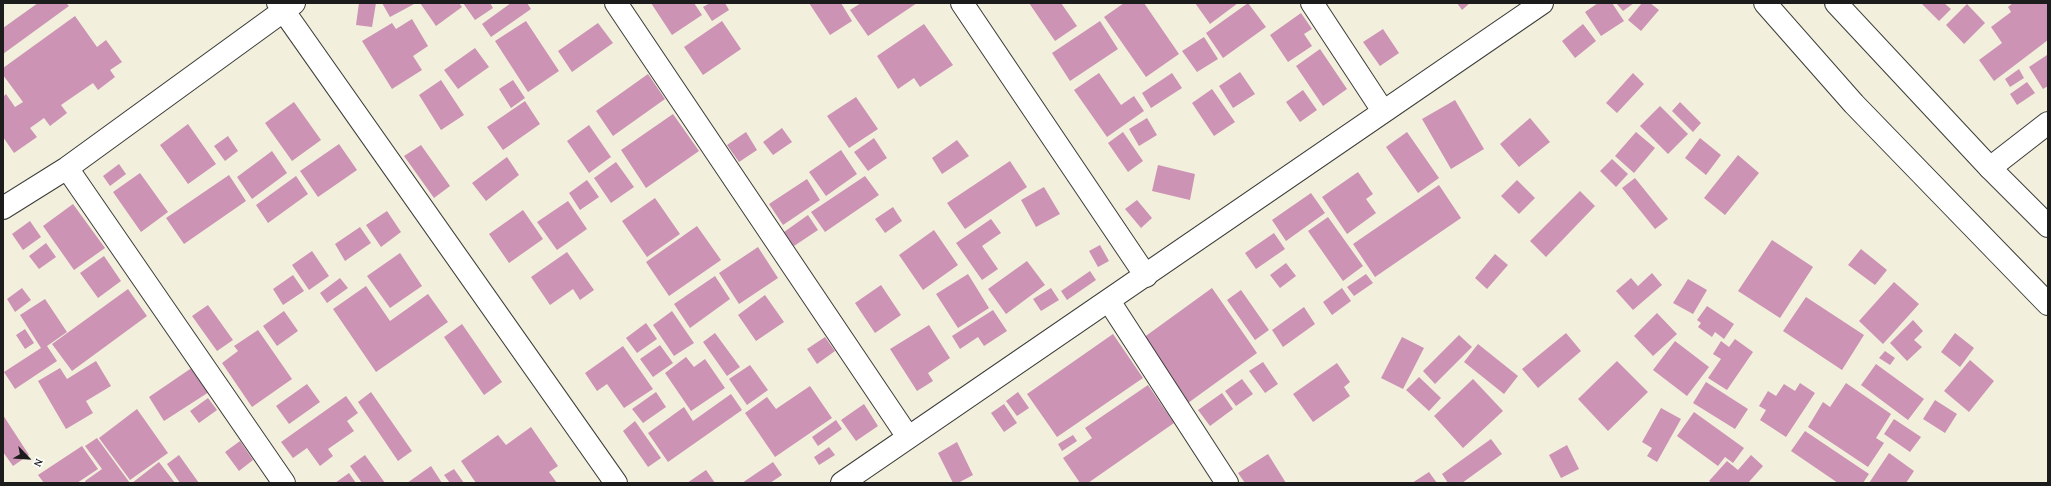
<!DOCTYPE html>
<html>
<head>
<meta charset="utf-8">
<style>
	body { margin:0 }
	#map { position:relative; width:2051px; height:486px; overflow:hidden; background:#f2efdc; font-family:"Gentium Book Plus",serif }
	canvas { display:block }
	.frame { position:absolute; inset:0; border:4px solid #1c1c1c; pointer-events:none }
	.north { position:absolute; left:8px; top:438px; width:40px; height:40px; -webkit-text-stroke:3px #fff; paint-order:stroke; rotate:115deg; font-size:11px; font-weight:700; line-height:16px; text-align:center; color:#1c1c1c }
	.north::after { content:''; display:block; margin:auto; width:14px; height:18px; background:#1c1c1c; clip-path:polygon(50% 0,100% 100%,50% 72%,0 100%) }
</style>
</head>
<body>
<div id="map">
<canvas width="2051" height="486"></canvas>
<div class="frame"></div>
<div class="north">N</div>
</div>
<script>
const c = document.querySelector('canvas').getContext('2d');
c.lineJoin = 'round';
function fillPath(path, color) { c.fillStyle = color; c.fill(path, 'evenodd'); }
function strokePath(path, color, width, dash) { c.strokeStyle = color; c.lineWidth = width; c.lineCap = dash ? 'butt' : 'round'; c.setLineDash(dash || []); c.stroke(path); }
fillPath(new Path2D(`
	M38 3H66L69 6 3 54V28Z
	M359 3H376L372 27 356 25Z
	M382 3H416L390 17Z
	M420 3H459L462 7 436 26Z
	M463 3H490L493 8 475 20Z
	M511 3H527L531 9 491 37 482 24Z
	M651 3H694L702 15 672 35Z
	M710 3H725L729 10 712 21 703 7Z
	M809 3H841L852 21 830 35Z
	M861 3H917L868 36 850 10Z
	M1029 3H1061L1077 26 1055 41Z
	M1124 3H1144L1179 54 1146 77 1104 17Z
	M1195 3H1238L1210 24Z
	M1248 3 1266 27 1223 58 1206 33Z
	M1457 3H1470L1462 10Z
	M1598 3H1612L1624 21 1601 36 1585 12Z
	M1616 3H1634L1623 11Z
	M1642 3H1650L1659 10 1641 31 1628 20Z
	M1921 3H1944L1951 9 1939 21Z
	M2013 3H2048V40L1994 81 1979 60 2002 43 1991 27 2011 12 2008 7Z
	M1967 4 1985 23 1964 44 1946 25Z
	M1301 13 1312 29 1304 34 1312 46 1288 62 1270 35Z
	M75 16 97 47 106 40 122 62 110 70 115 77 98 90 93 83 61 105 67 113 50 126 44 118 30 128 37 137 14 153 3 137V97L6 94 15 107 23 102 3 75V68Z
	M412 19 428 46 413 56 422 70 392 89 362 41 392 23 396 29Z
	M526 21 559 71 528 92 495 41Z
	M722 21 741 49 703 75 684 47Z
	M1100 21 1118 49 1070 81 1052 53Z
	M598 23 613 43 572 72 558 51Z
	M924 24 953 65 920 87 914 78 898 89 877 56Z
	M1583 24 1596 41 1575 58 1562 41Z
	M1383 29 1399 53 1380 66 1363 42Z
	M1204 37 1218 59 1197 72 1182 51Z
	M475 48 489 67 458 89 444 70Z
	M1320 49 1347 89 1323 106 1296 66Z
	M2047 55 2048 86 2043 89 2029 67Z
	M2019 69 2024 78 2010 87 2005 79Z
	M1240 72 1255 94 1233 108 1219 86Z
	M1099 73 1121 105 1134 96 1144 111 1107 137 1074 90Z
	M1172 73 1182 88 1151 108 1142 93Z
	M1633 73 1644 84 1617 113 1606 103Z
	M648 74 665 99 613 136 596 111Z
	M441 80 464 115 441 130 419 95Z
	M513 80 525 98 511 108 499 89Z
	M2027 82 2035 93 2017 105 2010 94Z
	M1212 89 1235 122 1214 136 1192 103Z
	M1303 90 1317 110 1300 122 1286 102Z
	M856 97 878 129 849 148 827 116Z
	M1455 100 1484 149 1451 169 1422 119Z
	M525 101 540 124 503 150 487 127Z
	M294 102 321 140 292 161 265 123Z
	M1680 102 1701 123 1693 132 1672 111Z
	M1660 106 1688 134 1668 154 1640 126Z
	M673 114 699 151 646 188 621 150Z
	M1147 118 1157 135 1139 146 1129 129Z
	M1530 118 1550 142 1519 167 1500 144Z
	M188 124 216 164 188 184 160 145Z
	M589 125 611 157 589 173 567 141Z
	M782 128 792 142 773 155 763 142Z
	M746 132 757 150 739 162 727 145Z
	M1123 132 1143 161 1128 172 1108 143Z
	M1407 132 1439 178 1418 193 1386 147Z
	M1636 132 1655 148 1634 173 1615 156Z
	M228 136 238 151 225 161 214 146Z
	M874 138 887 158 868 171 854 152Z
	M1700 138 1721 155 1706 175 1685 158Z
	M957 140 969 156 942 174 932 158Z
	M339 144 357 170 318 197 300 171Z
	M421 145 450 186 434 198 404 156Z
	M841 150 857 174 826 196 809 172Z
	M272 151 287 173 252 199 237 177Z
	M1738 155 1759 173 1725 215 1704 198Z
	M507 157 519 175 486 201 472 183Z
	M1612 159 1628 174 1616 187 1600 171Z
	M1010 161 1027 187 965 229 947 203Z
	M616 162 634 187 611 203 594 178Z
	M119 164 126 174 110 186 103 176Z
	M1158 165 1195 174 1190 200 1152 191Z
	M1358 172 1373 194 1366 199 1376 213 1347 234 1322 197Z
	M140 173 168 212 141 232 113 192Z
	M229 175 246 201 184 244 166 218Z
	M296 176 308 194 268 223 256 205Z
	M865 176 879 195 825 232 811 212Z
	M1635 178 1668 219 1655 229 1622 188Z
	M807 179 820 200 783 225 769 204Z
	M587 180 599 197 580 210 569 193Z
	M1517 180 1535 198 1519 214 1501 196Z
	M1439 185 1461 218 1375 277 1353 244Z
	M1044 187 1060 214 1036 227 1021 200Z
	M1580 191 1595 206 1546 257 1530 241Z
	M1311 193 1325 213 1286 241 1272 220Z
	M655 198 680 234 647 257 622 221Z
	M1137 200 1152 218 1141 228 1125 209Z
	M568 201 587 229 557 250 537 222Z
	M73 204 105 248 74 270 43 226Z
	M893 207 902 221 885 233 875 219Z
	M523 210 543 239 509 263 489 234Z
	M387 211 401 232 381 247 366 225Z
	M808 215 818 230 794 246 784 232Z
	M1328 217 1363 266 1343 281 1308 231Z
	M991 219 1001 233 982 246 998 269 982 280 956 243Z
	M30 221 41 237 23 250 12 234Z
	M697 226 721 260 669 296 646 262Z
	M360 227 371 243 345 261 335 244Z
	M934 230 958 265 923 290 899 255Z
	M1274 233 1285 249 1256 269 1245 253Z
	M1772 240 1813 267 1780 318 1738 291Z
	M46 243 56 257 39 269 29 256Z
	M1100 245 1109 261 1098 267 1089 251Z
	M758 247 778 278 739 304 719 273Z
	M1861 249 1887 270 1875 285 1848 265Z
	M312 251 329 276 309 290 292 265Z
	M567 252 594 290 580 300 573 289 550 305 531 277Z
	M400 253 422 286 390 308 367 276Z
	M1495 254 1508 265 1487 289 1475 278Z
	M104 256 121 281 98 298 80 273Z
	M1027 261 1045 285 1006 314 988 289Z
	M1286 263 1296 276 1280 288 1270 275Z
	M1090 271 1096 280 1067 300 1061 291Z
	M1652 273 1662 285 1633 310 1616 291 1631 278 1638 286Z
	M968 274 989 308 958 328 936 294Z
	M1366 274 1373 283 1354 296 1347 287Z
	M293 275 304 291 283 305 273 289Z
	M715 276 730 299 690 328 674 304Z
	M340 278 348 288 327 303 320 293Z
	M1688 279 1707 290 1693 314 1673 303Z
	M1894 282 1919 304 1883 344 1859 321Z
	M881 285 901 315 875 333 855 303Z
	M366 286 390 321 428 294 448 322 376 372 333 309Z
	M22 288 31 300 15 312 7 299Z
	M1051 288 1059 300 1041 311 1033 299Z
	M1212 288 1257 353 1188 403 1143 338Z
	M1342 288 1351 301 1332 315 1323 302Z
	M128 289 147 316 72 371 52 344Z
	M1241 290 1269 330 1255 340 1227 300Z
	M765 295 784 322 756 341 738 315Z
	M1806 297 1864 335 1842 370 1783 331Z
	M45 299 67 332 47 346 57 361 15 389 4 372 41 348 20 315Z
	M208 305 233 340 217 351 192 316Z
	M1707 306 1734 324 1724 339 1715 332 1712 337 1698 327 1701 323 1697 320Z
	M1304 307 1315 324 1283 347 1272 330Z
	M993 310 1007 331 984 346 978 337 960 349 952 336Z
	M284 311 298 331 277 346 263 326Z
	M672 311 694 343 674 356 653 325Z
	M1657 313 1677 334 1653 356 1634 336Z
	M1913 320 1923 331 1914 340 1922 347 1907 361 1890 343Z
	M646 323 657 339 637 353 626 338Z
	M462 324 502 382 484 395 444 337Z
	M929 325 950 358 928 373 933 381 917 391 890 349Z
	M25 329 34 343 25 349 16 335Z
	M258 330 292 379 252 407 222 363 238 351 234 346Z
	M715 333 740 367 727 376 703 342Z
	M1566 333 1581 351 1538 388 1522 369Z
	M1955 333 1974 348 1960 367 1941 352Z
	M1113 334 1143 378 1057 437 1027 394Z
	M1459 335 1472 347 1435 384 1423 371Z
	M825 337 835 351 817 364 807 349Z
	M1402 337 1424 348 1403 389 1381 378Z
	M1735 339 1753 352 1727 390 1708 378 1721 359 1713 354 1721 341 1729 347Z
	M1675 341 1709 367 1687 396 1653 370Z
	M1478 344 1518 376 1504 394 1464 362Z
	M660 345 673 363 653 377 640 359Z
	M623 346 653 389 624 408 607 384 597 391 585 373Z
	M1885 351 1895 358 1890 365 1879 358Z
	M686 357 694 367 705 359 725 388 691 411 665 373Z
	M1970 360 1994 381 1969 412 1944 391Z
	M96 361 111 386 86 401 93 413 66 429 38 381 60 368 67 379Z
	M1617 361 1648 392 1608 431 1578 399Z
	M1263 362 1278 384 1265 393 1249 371Z
	M1337 363 1350 382 1344 387 1350 396 1313 422 1293 394Z
	M1876 364 1924 399 1908 420 1861 385Z
	M750 365 768 390 747 405 729 379Z
	M193 367 209 392 164 421 149 397Z
	M1419 377 1441 398 1429 411 1406 390Z
	M1242 379 1253 394 1236 406 1225 391Z
	M1473 379 1503 411 1463 448 1434 416Z
	M1706 382 1748 409 1735 429 1693 403Z
	M1800 383 1815 393 1786 437 1760 420 1766 410 1759 406 1768 391 1776 396 1784 384 1795 391Z
	M1846 383 1891 414 1876 438 1884 443 1868 467 1808 427 1823 402 1830 407Z
	M307 384 320 402 289 424 276 406Z
	M1148 385 1174 423 1088 483H1080L1063 458 1092 438 1085 428Z
	M810 386 832 418 775 457 745 413 767 397 776 409Z
	M371 392 412 451 398 461 358 402Z
	M656 392 666 407 643 423 632 409Z
	M1018 392 1029 408 1017 416 1006 401Z
	M1222 393 1233 409 1210 426 1198 410Z
	M731 394 742 410 668 462 648 433 684 407 693 421Z
	M346 396 358 413 347 421 354 431 328 449 333 456 320 466 307 448 293 458 281 442Z
	M208 398 217 410 199 423 190 411Z
	M1935 400 1957 414 1945 433 1923 419Z
	M864 404 878 426 856 441 841 420Z
	M1004 404 1017 423 1004 432 991 413Z
	M1661 408 1681 419 1657 462 1647 456 1652 448 1642 442Z
	M137 409 168 453 130 480 99 438Z
	M1694 412 1744 448 1733 463 1725 457 1718 466 1677 436Z
	M3 415 29 455 13 466 3 452Z
	M1894 419 1921 437 1910 452 1884 434Z
	M836 420 842 429 818 446 812 437Z
	M635 421 661 458 648 467 623 431Z
	M531 427 558 466 549 472 557 483H476L461 461 498 435 506 445Z
	M1805 431 1869 474 1863 483H1838L1791 451Z
	M1073 435 1077 441 1062 451 1058 444Z
	M97 438 130 483H86L85 481 102 469 85 446Z
	M1491 439 1502 454 1462 483H1448L1442 474Z
	M240 441 253 460 239 471 225 452Z
	M957 442 973 475 958 483H953L938 453Z
	M1567 445 1579 469 1561 478 1549 455Z
	M82 446 98 469 77 483H44L38 475Z
	M829 447 835 455 819 465 814 457Z
	M1889 453 1914 471 1906 483H1869Z
	M1268 454 1286 483H1245L1238 473Z
	M179 455 199 483H180L167 464Z
	M365 455 385 483H362L350 466Z
	M1751 455 1763 466 1748 483H1712L1709 481 1727 461 1738 470Z
	M159 462 175 483H132Z
	M773 462 782 475 770 483H742Z
	M431 466 442 483H407Z
	M454 469 464 483H450L444 475Z
	M706 470 715 483H687Z
	M1429 472 1437 483H1412Z
	M349 473 356 483H335Z`), '#cc93b5');
const minor = new Path2D(`
	M278 3 616 483
	M616 3 908 437
	M962 3 1146 276
	M1312 3 1383 111
	M67 168 284 483
	M1990 168 2048 123
	M3 208 67 168 294 3
	M1109 301 1227 483`);
const tertiary = new Path2D(`
	M842 483 1542 3`);
const trunk = new Path2D(`
	M1765 3 1854 104 2048 304
	M1836 3 1990 168 2048 226`);
strokePath(minor, '#3c3c39', 24);
strokePath(tertiary, '#3c3c39', 24);
strokePath(trunk, '#3c3c39', 24);
strokePath(minor, '#fff', 22);
strokePath(tertiary, '#fff', 22);
strokePath(trunk, '#fff', 22);
</script>
</body>
</html>
